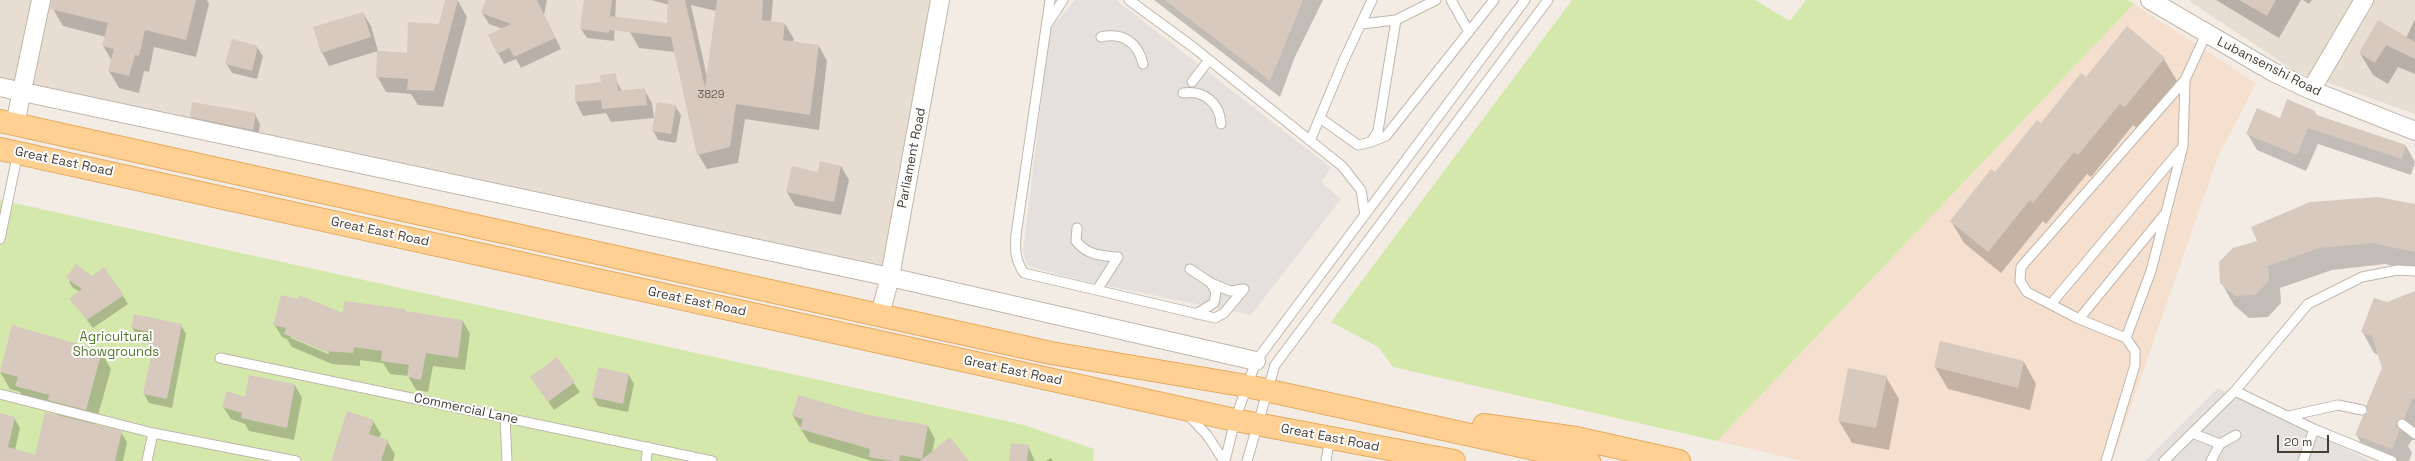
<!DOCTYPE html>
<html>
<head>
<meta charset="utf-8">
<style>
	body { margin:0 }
	#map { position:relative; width:2415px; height:461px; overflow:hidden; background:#f3ece4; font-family:"Space Grotesk",sans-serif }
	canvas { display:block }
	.scale { position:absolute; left:2277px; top:435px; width:52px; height:18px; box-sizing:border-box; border:2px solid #453c34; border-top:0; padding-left:5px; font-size:12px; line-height:14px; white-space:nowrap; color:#453c34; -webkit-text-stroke:3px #fff; paint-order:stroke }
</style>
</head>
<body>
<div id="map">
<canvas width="2415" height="461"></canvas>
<div class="scale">20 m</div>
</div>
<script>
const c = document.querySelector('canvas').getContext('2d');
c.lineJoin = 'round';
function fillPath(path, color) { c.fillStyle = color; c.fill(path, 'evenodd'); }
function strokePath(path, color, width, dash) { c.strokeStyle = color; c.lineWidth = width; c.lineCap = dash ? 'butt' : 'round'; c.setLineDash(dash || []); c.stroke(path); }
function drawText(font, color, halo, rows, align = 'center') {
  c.font = font + ' "Space Grotesk",sans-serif'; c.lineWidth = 4; c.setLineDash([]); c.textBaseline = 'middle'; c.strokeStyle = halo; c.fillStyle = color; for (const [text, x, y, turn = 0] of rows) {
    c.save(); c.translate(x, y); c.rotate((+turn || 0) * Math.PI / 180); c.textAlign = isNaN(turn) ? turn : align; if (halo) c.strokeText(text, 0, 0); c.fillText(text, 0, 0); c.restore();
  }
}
fillPath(new Path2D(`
	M0 0H938L890 271 0 85Z
	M2188 0H2415V114L2293 70Z`), '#e7ddd2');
fillPath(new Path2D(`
	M2134 4 2256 83 2217 159 2112 461H1802L1717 441Z`), '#f5e0cf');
fillPath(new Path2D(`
	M1572 0H1755L1790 21 1806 0H2128L2134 4 1717 441 1393 367 1378 347 1331 322Z
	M0 200 1024 425 1094 449 1093 461H0Z`), '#d5e8ac');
fillPath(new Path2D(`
	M1075 0H1116L1331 168 1321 182 1341 199 1251 315 1088 282 1028 266 1023 253 1050 30Z
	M2218 388 2371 461H2145Z`), '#e3e0dd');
fillPath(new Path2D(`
	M55 0H207L209 4 196 57 154 47 149 72 144 71 139 93 119 88 109 71 112 61 103 46 106 37 63 26 53 9Z
	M446 0 458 1 467 17 443 107 418 105 411 94 386 92 377 76 378 51 408 54 439 25Z
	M487 0H547L544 15 561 49 521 68 516 59 504 64 498 53 503 29 489 24 482 13Z
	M585 0H616L614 41 587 38 581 29Z
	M651 0H773L771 22 785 24 794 39 793 42 819 46 827 61 819 130 745 119 738 163 707 169 698 154 675 52 639 48 630 32 633 20 678 25 673 6ZM691 5 716 11 707 77Z
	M1154 0H1323L1294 59 1280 97Z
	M2216 0H2301L2279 38Z
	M2303 0H2312L2309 4Z
	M363 13 371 26 378 51 329 66 322 52Z
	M2415 19V74L2398 67 2388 84 2373 75 2360 53 2406 38Z
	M257 47 263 56 257 79 232 73 226 63Z
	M2164 59 2177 81 2138 129 2133 125 2091 177 2087 174 2046 224 2043 221 2001 273 1964 243 1951 221 2086 78Z
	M616 80 622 91 644 89 652 103 654 118 611 122 606 113 583 116 576 102V86Z
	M675 106 681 115 676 143 658 140 653 130Z
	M2315 112 2317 116 2406 146 2415 162 2411 175 2318 144 2306 171 2257 150 2247 133 2280 119Z
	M255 114 260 124 258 139 196 126 191 117Z
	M841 166 849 180 841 215 795 206 787 192 792 168 819 173Z
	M2415 205V271L2385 264 2332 270 2280 288 2281 303 2268 317 2249 318 2234 305 2221 282Z
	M68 278 123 296 128 304 93 328 71 299 80 292 72 287Z
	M2415 292V440H2412L2408 446 2412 453 2409 461H2381L2369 457 2356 434 2369 412 2383 368 2379 355 2374 353 2362 331 2387 303Z
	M404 310 406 313 463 321 470 334 465 370 433 366 428 392 416 390 408 376 390 374 383 363 360 360V366L332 364 292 347 287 339 282 337 274 324 344 314ZM291 336 329 352 328 354 291 338Z
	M181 325 186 334 172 408 149 403 144 394 152 356 148 350 151 339 137 336 132 327Z
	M1941 342 2024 362 2036 384 2030 410 1948 389 1935 367Z
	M101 352 111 369 95 426 121 432 127 442 123 461H0V414L14 418 20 428 15 450 36 457 58 416 55 411 26 403 20 392 10 389 0 372Z
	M557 359 580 392 554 410 531 377Z
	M629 375 634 384 628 412 598 406 593 397Z
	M1886 377 1899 399 1889 450 1852 443 1839 421Z
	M295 385 302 398 294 440 249 431 245 424 231 419 223 407Z
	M793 416H868L928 426 935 439 932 452 968 461H872L809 442Z
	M373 421 381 434 379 438 387 441 395 454 393 461H333Z
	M1028 446 1035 461H1010Z
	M1051 458 1053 461H1046Z`), '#0003');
fillPath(new Path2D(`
	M51 0H196L186 40 145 30 139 56 135 55 129 76 108 71 114 49 102 46 108 23 50 9Z
	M445 0H458L434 91 407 90 408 79 376 77 377 51 407 53 408 22 439 24Z
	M486 0H537L555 38 514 57 509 48 497 54 488 35 511 24 481 13Z
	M584 0H612L610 16 667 23 668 0H685L705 88 717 0H763L762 20 785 23 783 40 819 45 810 115 736 104 730 147 697 155 671 37 609 30V33L580 29Z
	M1165 0H1303L1270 81Z
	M2239 0H2276L2267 16Z
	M363 12 371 37 321 53 313 27Z
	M2378 20 2415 42V59L2386 45 2375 63 2359 53Z
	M2127 26 2165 58 2125 107 2120 104 2078 155 2074 152 2033 203 2030 200 1988 252 1950 221 1991 169 1995 172 2037 120 2041 123 2081 73 2086 77Z
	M232 39 258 46 252 71 225 64Z
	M616 73 618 91 645 88 647 105 602 109 601 100 575 102V85L601 82 600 75Z
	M2287 99 2315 111 2314 114 2406 145 2402 159 2308 128 2297 155 2246 134 2257 108 2280 118Z
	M192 102 256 113 253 130 190 117Z
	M657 102 676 105 671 134 652 131Z
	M820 161 841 166 834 202 786 192 792 166 818 172Z
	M2378 197 2415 204V252L2372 243 2319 248 2268 266 2269 281 2255 295 2235 296 2220 283 2219 262 2233 248 2257 241 2251 227 2310 202Z
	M76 264 92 276 104 267 124 295 87 320 69 299 82 289 66 278Z
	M2415 291V398L2412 399 2404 419 2397 421 2396 426 2400 430 2392 449 2355 435 2363 416 2368 412 2366 406 2382 368 2372 336 2361 332 2374 298 2387 302Z
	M281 295 298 299 299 295 343 313 344 301 405 309V311L463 320 458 358 426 353 421 380 407 377 409 365 381 361 382 351 354 347 353 353 324 351 284 334 286 328 273 325Z
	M134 314 182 324 167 399 143 394 152 351 147 350 151 332 131 328Z
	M12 325 102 351 86 410 48 400 49 395 15 386 18 377 0 372Z
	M1940 341 2024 361 2018 388 1934 367Z
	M557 357 575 382 548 402 530 377Z
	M598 367 629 374 623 404 592 397Z
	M1848 368 1887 376 1876 428 1838 421Z
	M249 375 295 384 287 428 241 418 242 413 222 407 227 391 245 397Z
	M798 395 868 415 928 425 922 459 900 455 899 461H892L869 457 870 449 800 429 803 419 792 416Z
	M347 411 374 420 369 434 388 440 381 461H331Z
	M45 412 122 431 115 461H0V413L15 417 8 447 35 455Z
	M950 437 969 461H920Z
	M1011 443 1029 445 1027 461H1009Z`), '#d7c9bd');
const lane = new Path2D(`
	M1050 0 1016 235C1015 250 1015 260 1024 273L1215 318 1224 313 1244 289
	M1129 0 1193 47 1342 166 1361 190 1365 215
	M1451 0 1469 32
	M1048 23 1063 0
	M1361 24 1396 20 1436 0
	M1101 37C1122 32 1138 42 1143 64
	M1192 82 1209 60
	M1183 93C1204 90 1220 103 1221 124
	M1320 118 1358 145 1371 142 1378 131 1396 20
	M1310 141 1343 62 1372 0
	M1371 142 1386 136 1494 0
	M1077 228 1076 241C1087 255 1101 256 1118 257L1097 290
	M0 239 18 152
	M1190 269 1211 283 1216 292 1214 303 1196 314
	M1211 283 1230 291 1244 289
	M2051 304 2181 149
	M2079 319 2164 215
	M2126 338 2079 319 2027 292 2020 281 2021 267 2185 80
	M220 358 712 461
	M2235 391 2308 304 2362 277 2398 270 2415 271
	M0 394 153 433 296 461
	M1188 415 1207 435 1224 461
	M2289 416 2338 405 2362 410
	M505 417 507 461
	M2402 424 2415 434
	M2192 433 2220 444
	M147 461 153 433
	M646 461 648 447
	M1225 461 1235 420 1256 361 1525 0
	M1247 461 1275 365 1548 0
	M1326 461 1330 438
	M2106 461 2135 365V351L2126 338 2151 271 2183 146 2185 80 2206 34
	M2164 461 2235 391 2314 429 2392 461
	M2211 461 2220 444 2236 435
	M2303 461 2314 429`);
const street = new Path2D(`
	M2150 0 2273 72 2311 90 2415 131
	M0 87 890 277 1256 361
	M2311 90 2364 0
	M15 124 41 0
	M880 315 890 277 940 0`);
const primary = new Path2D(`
	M0 121 1051 353 1247 386 1589 461
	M0 149 1235 420 1454 461
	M1484 425 1576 438 1679 461`);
strokePath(lane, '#c1b6aa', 11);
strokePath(street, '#c1b6aa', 20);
strokePath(primary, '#e5aa60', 24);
strokePath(lane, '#fff', 9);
strokePath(street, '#fff', 18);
strokePath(primary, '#ffd091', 22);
drawText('11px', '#6a5f56', null, [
	["3829",711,95]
]);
drawText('13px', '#453c34', '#fff', [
	["Lubansenshi Road",2269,67,27],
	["Parliament Road",912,158,-79],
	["Great East Road",64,162,12],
	["Great East Road",380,232,12],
	["Great East Road",697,302,12],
	["Great East Road",1013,371,12],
	["Commercial Lane",466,409,12],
	["Great East Road",1330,438,11]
]);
drawText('13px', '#517727', '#fff', [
	["Agricultural",116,337],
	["Showgrounds",116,352]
]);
</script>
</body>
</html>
